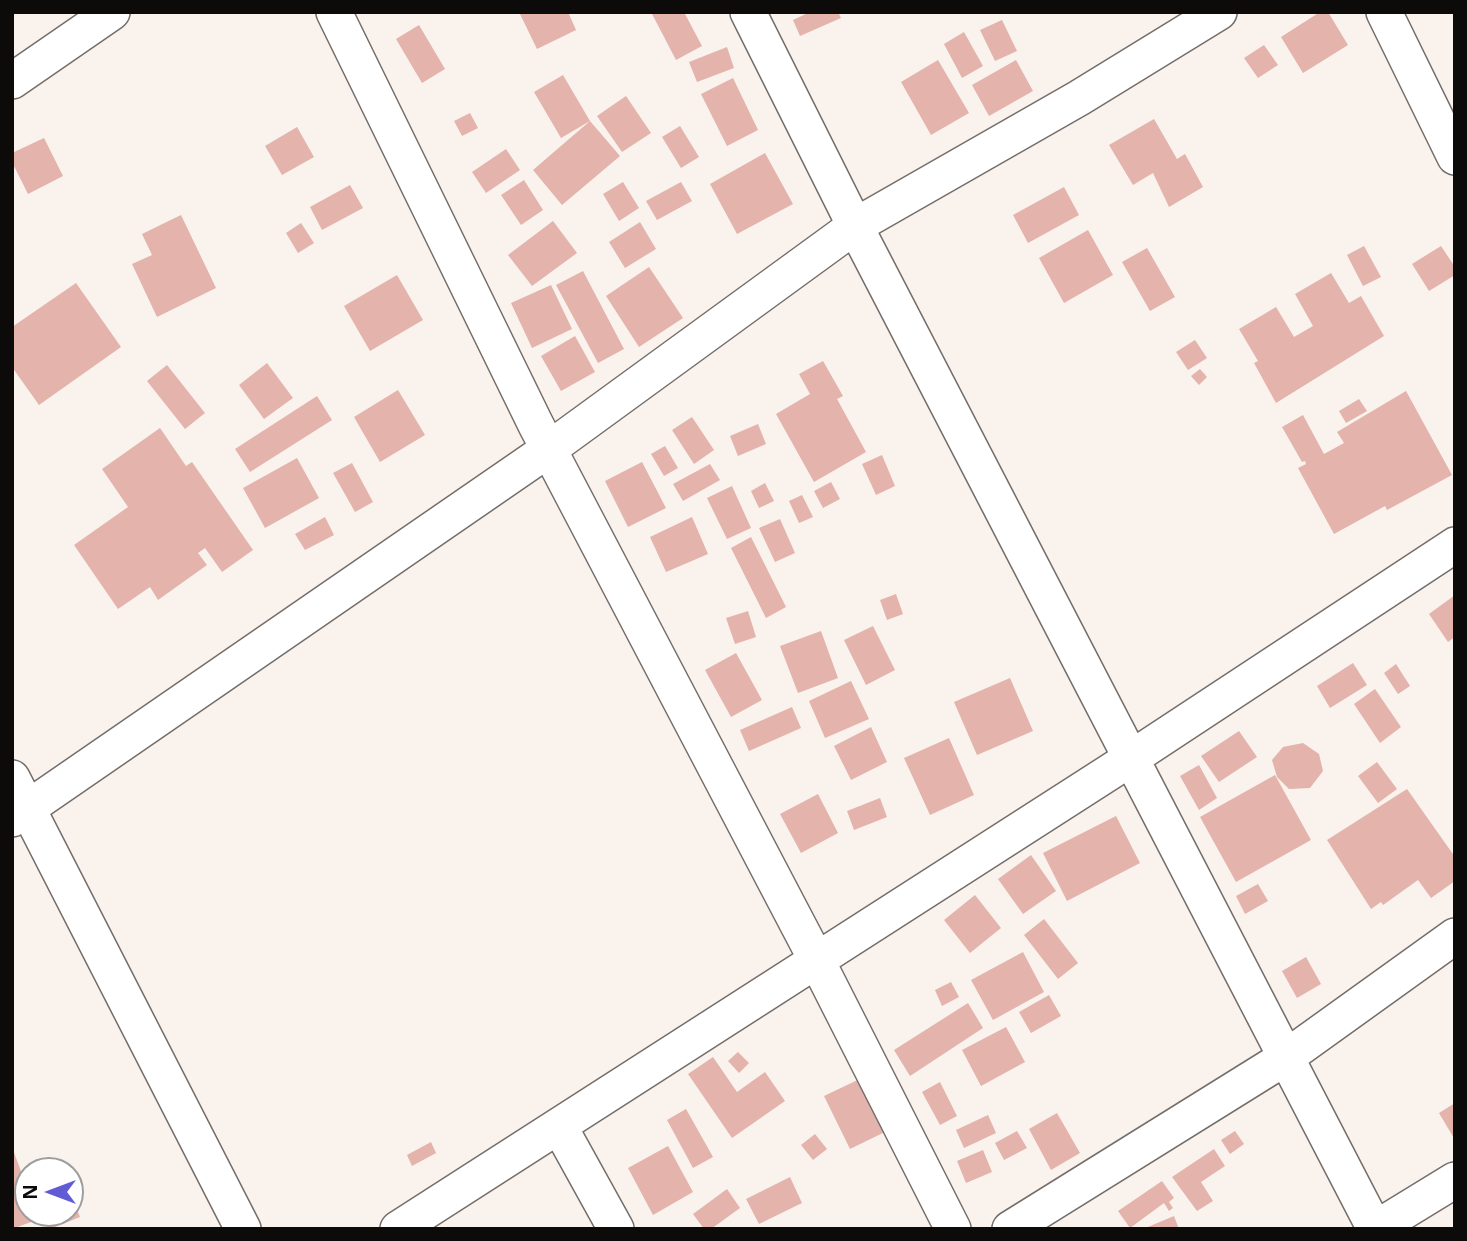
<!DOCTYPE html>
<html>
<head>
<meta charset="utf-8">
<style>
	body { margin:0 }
	#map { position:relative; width:1467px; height:1241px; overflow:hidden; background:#f9f2ed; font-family:"Open Sans",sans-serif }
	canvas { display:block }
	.frame { position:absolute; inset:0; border:14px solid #0d0b0a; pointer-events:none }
	.north { position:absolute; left:14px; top:1157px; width:70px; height:70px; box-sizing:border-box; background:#fff; border:2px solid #9e9d9d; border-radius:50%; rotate:270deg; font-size:19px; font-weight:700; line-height:28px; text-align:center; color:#0d0b0a }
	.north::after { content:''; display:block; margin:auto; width:24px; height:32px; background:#615cd5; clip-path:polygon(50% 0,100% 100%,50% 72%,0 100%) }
</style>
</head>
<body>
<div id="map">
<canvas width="1467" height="1241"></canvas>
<div class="frame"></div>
<div class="north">N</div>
</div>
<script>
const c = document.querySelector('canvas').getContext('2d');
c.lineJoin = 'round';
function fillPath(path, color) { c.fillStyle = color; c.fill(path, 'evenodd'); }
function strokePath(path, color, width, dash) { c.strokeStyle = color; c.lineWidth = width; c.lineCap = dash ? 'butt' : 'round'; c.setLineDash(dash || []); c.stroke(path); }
fillPath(new Path2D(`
	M519 12H568L576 30 537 49Z
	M651 12H684L702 46 676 60Z
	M810 12H838L841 18 800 36 793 20Z
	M1320 12H1328L1348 45 1303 73 1281 37Z
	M1002 20 1017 51 995 61 980 30Z
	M419 25 445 69 422 83 396 39Z
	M964 32 983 66 962 78 944 44Z
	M1264 45 1278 65 1258 78 1244 58Z
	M727 47 734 68 697 82 689 62Z
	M938 60 969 113 931 135 901 82Z
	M1016 60 1033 91 989 116 972 85Z
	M563 75 590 121 561 138 534 92Z
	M733 78 758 130 727 146 701 94Z
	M626 96 651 133 622 152 597 116Z
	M470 113 478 128 462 136 454 121Z
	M1154 119 1177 159 1185 154 1203 187 1169 207 1153 173 1133 185 1109 145Z
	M590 121 620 156 562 205 533 170Z
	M680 126 699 157 681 168 662 137Z
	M297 127 314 157 282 175 265 146Z
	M44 138 63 176 28 194 12 162V153Z
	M506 149 520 170 486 193 472 172Z
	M765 153 793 204 737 234 710 184Z
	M524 180 543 210 521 225 501 195Z
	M623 182 639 208 619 221 603 194Z
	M681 182 692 201 657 220 646 201Z
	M350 185 363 208 322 230 310 207Z
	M1064 187 1079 215 1028 243 1013 215Z
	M181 215 216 288 157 317 132 264 152 255 142 234Z
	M553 221 577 253 532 286 508 255Z
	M640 222 656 249 625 268 609 242Z
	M301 223 314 243 298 253 286 233Z
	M1088 230 1113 275 1064 303 1039 258Z
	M1364 246 1381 277 1363 286 1347 255Z
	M1441 246 1455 267V275L1429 291 1412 264Z
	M1147 248 1175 297 1150 311 1122 262Z
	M649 267 683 318 639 347 606 296Z
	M583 271 624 349 598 363 556 285Z
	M1331 273 1349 303 1361 296 1384 336 1276 403 1254 363 1258 361 1239 329 1276 307 1294 337 1313 326 1295 294Z
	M397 275 423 320 370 351 344 306Z
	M76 283 121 347 39 405 12 367V327Z
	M551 285 572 329 532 348 511 303Z
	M575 336 595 372 561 391 541 356Z
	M1195 340 1207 358 1188 370 1176 352Z
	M823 361 843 396 837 399 866 452 814 482 776 414 810 394 799 374Z
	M267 363 293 398 264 419 239 385Z
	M167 365 205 413 185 429 147 381Z
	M1200 369 1207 377 1199 385 1191 376Z
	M398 390 425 435 380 462 354 417Z
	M1406 391 1452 475 1387 510 1385 506 1334 534 1298 468 1306 464 1305 461 1302 462 1282 427 1303 415 1324 454 1344 443 1337 432Z
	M317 396 332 420 250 472 235 449Z
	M1359 399 1367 411 1346 423 1339 411Z
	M692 417 714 450 694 464 672 430Z
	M758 424 766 444 738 456 730 436Z
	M160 428 186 466 192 462 253 550 222 572 205 548 198 553 207 565 158 600 150 587 118 609 74 545 128 507 102 469Z
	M665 446 678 468 664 476 651 454Z
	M882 455 895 486 876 495 862 464Z
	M297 458 319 498 265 528 243 488Z
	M642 462 666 508 628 527 605 481Z
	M352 463 373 502 355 512 333 473Z
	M710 464 720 480 683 501 673 484Z
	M831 482 840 499 823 508 814 491Z
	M765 483 774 501 759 508 751 491Z
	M732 486 751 528 727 539 707 498Z
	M802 495 813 517 799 523 789 501Z
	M325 517 334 535 305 550 295 534Z
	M692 517 708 554 666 572 650 537Z
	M780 519 795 553 775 562 759 528Z
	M751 537 786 607 766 618 731 548Z
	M896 594 903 614 887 620 880 600Z
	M1455 595V637L1448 642 1429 614Z
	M748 611 756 637 735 644 726 618Z
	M873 626 895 670 866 685 844 640Z
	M821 631 838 678 798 693 780 646Z
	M736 653 762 700 731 717 705 670Z
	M1353 663 1367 685 1330 708 1317 686Z
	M1396 664 1410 686 1398 694 1384 673Z
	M1010 678 1033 731 977 755 954 702Z
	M851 681 869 719 825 738 809 701Z
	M1375 689 1401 727 1380 743 1354 704Z
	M792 707 801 728 749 751 740 730Z
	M871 727 887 762 851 780 834 746Z
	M1239 731 1257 757 1219 782 1201 756Z
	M949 738 974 795 930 815 904 758Z
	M1303 743 1319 754 1323 771 1310 788 1289 789 1277 777 1272 760 1283 747Z
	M1377 762 1397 789 1378 803 1358 776Z
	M1199 765 1217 798 1199 810 1180 776Z
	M1275 775 1311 840 1236 882 1200 817Z
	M1407 789 1455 857V881L1431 898 1418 880 1383 905 1381 902 1371 909 1327 840Z
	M818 794 838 833 801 853 780 814Z
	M880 798 887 817 854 830 847 811Z
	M1116 816 1140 863 1067 901 1043 853Z
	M1031 855 1056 891 1023 914 998 879Z
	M1258 884 1268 901 1245 914 1236 896Z
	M975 895 1001 928 970 953 944 920Z
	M1044 919 1078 963 1058 979 1024 935Z
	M1023 952 1044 992 993 1020 971 980Z
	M1306 957 1321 984 1297 998 1282 971Z
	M951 982 959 997 942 1006 935 990Z
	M1049 995 1061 1016 1031 1033 1019 1012Z
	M968 1003 983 1028 910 1076 894 1050Z
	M1006 1027 1025 1062 981 1086 962 1050Z
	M738 1052 749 1063 739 1073 728 1061Z
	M713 1057 737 1092 765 1072 785 1101 732 1138 688 1074Z
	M866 1076 891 1129 850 1149 824 1096Z
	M940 1082 957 1116 940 1125 922 1092Z
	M1455 1103V1140L1439 1113Z
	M686 1109 713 1157 693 1168 667 1120Z
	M1057 1113 1080 1153 1051 1170 1029 1129Z
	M988 1115 996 1133 964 1148 956 1130Z
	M1017 1131 1027 1148 1004 1160 995 1143Z
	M1235 1131 1244 1144 1230 1154 1221 1140Z
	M815 1134 827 1149 813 1160 801 1145Z
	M431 1142 436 1153 412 1166 407 1155Z
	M668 1146 693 1192 653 1215 628 1168Z
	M12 1147 28 1190V1213H37L39 1219 12 1229Z
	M1214 1149 1225 1166 1201 1182 1213 1201 1197 1211 1172 1177Z
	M983 1150 992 1172 966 1183 957 1161Z
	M790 1177 802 1203 759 1224 746 1199Z
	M1162 1181 1174 1198 1169 1202 1173 1208 1169 1211 1164 1203 1130 1228 1118 1211Z
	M727 1189 740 1208 711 1229H704L693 1214Z
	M70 1192 80 1217 50 1229 44 1213H70Z
	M1174 1216 1179 1229H1143Z`), '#e3b3ac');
const minor = new Path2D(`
	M334 12 536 425 816 959 953 1229
	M748 12 855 226 1375 1229 1455 1180
	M1384 12 1455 157
	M12 81 112 12
	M12 778 243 1229
	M12 819 549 449 855 226 1079 98 1219 12
	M559 1126 616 1229
	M398 1229 1130 759 1455 545
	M1010 1229 1288 1056 1455 936`);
strokePath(minor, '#746d69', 38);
strokePath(minor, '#fff', 35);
</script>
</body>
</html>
